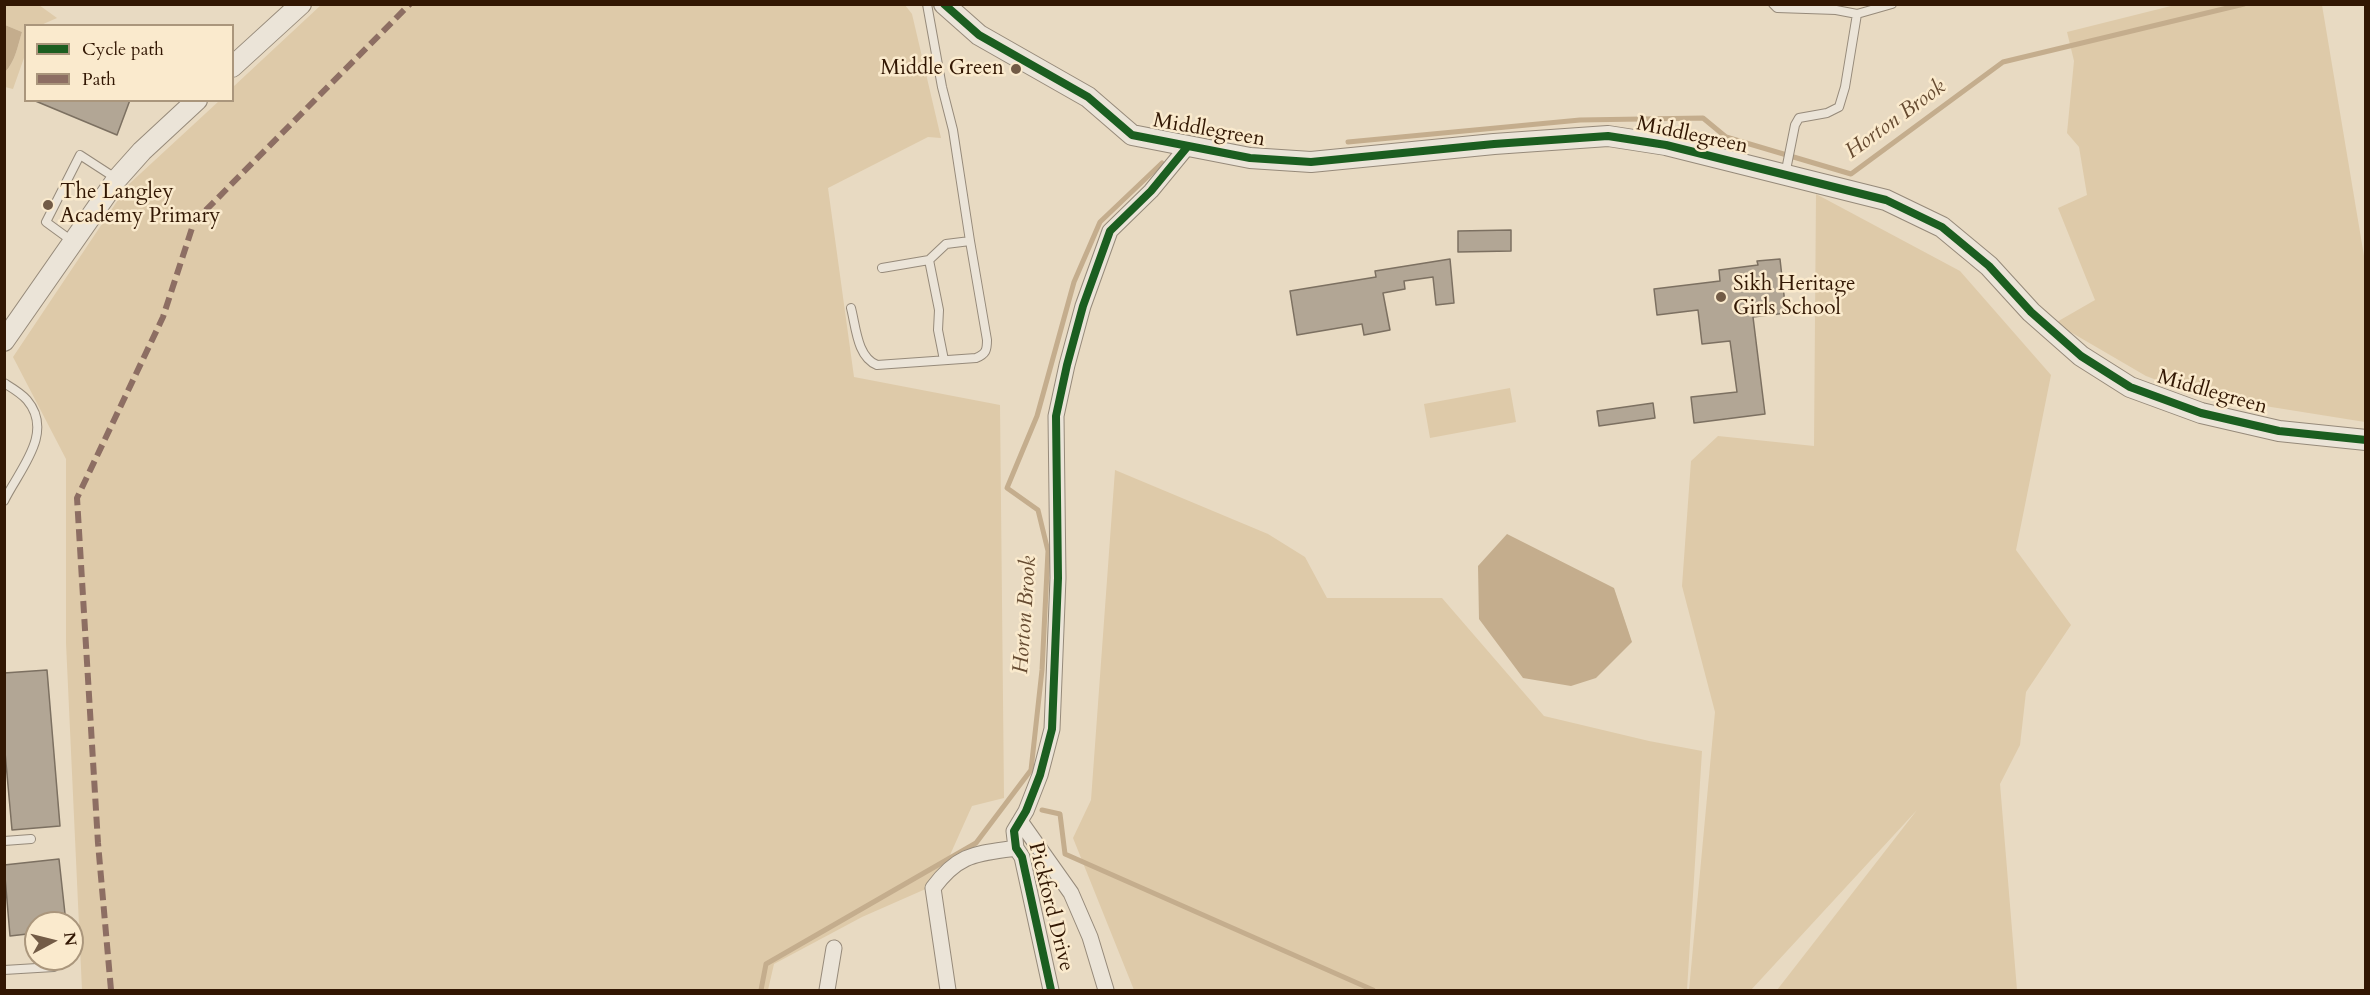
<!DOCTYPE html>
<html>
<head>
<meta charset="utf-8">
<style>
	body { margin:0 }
	#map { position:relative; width:2370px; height:995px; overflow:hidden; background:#e8dac2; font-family:Cardo,serif }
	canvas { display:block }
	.frame { position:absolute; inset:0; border:6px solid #321703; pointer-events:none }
	.legend { position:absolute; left:24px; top:24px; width:210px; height:78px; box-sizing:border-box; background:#faeacd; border:2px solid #aa967c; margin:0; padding:8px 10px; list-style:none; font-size:18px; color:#321703 }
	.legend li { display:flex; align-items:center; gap:12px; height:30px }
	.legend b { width:30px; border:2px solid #aa967c }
	.north { position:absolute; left:24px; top:911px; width:60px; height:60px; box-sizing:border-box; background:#faeacd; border:2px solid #aa967c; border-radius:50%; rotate:83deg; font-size:16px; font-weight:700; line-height:24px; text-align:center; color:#321703 }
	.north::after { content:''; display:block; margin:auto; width:21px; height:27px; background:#725b46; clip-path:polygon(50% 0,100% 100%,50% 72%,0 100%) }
</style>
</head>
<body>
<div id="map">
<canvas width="2370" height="995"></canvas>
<div class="frame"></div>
<ul class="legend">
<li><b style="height:8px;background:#1b5e20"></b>Cycle path</li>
<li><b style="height:8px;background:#8d6e63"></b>Path</li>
</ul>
<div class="north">N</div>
</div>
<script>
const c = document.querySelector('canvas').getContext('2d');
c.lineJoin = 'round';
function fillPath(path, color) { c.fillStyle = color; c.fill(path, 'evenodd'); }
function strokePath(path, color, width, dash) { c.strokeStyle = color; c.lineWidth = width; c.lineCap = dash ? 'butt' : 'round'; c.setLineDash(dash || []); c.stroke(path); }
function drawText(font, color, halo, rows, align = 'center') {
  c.font = font + ' Cardo,serif'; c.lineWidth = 5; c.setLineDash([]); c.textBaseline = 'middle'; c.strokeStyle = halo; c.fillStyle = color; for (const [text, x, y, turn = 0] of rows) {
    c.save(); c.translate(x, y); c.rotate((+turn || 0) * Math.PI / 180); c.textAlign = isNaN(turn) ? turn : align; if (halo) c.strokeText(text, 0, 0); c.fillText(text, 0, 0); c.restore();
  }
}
fillPath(new Path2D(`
	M4 5H39L57 18 41 25 26 26 25 55 13 89 5 87V72C15 62 18 45 22 32L5 25Z
	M321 5H905L912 14 941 138 928 137 828 188 854 377 1000 405 1004 798 972 806 937 884 862 917 774 964 768 990H82L66 643V459L13 357 128 185 219 101 232 100 233 87Z
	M2175 5H2322L2365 262V422L2196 395 2146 376 2055 323 2095 300 2058 208 2087 195 2079 147 2067 133 2074 61 2067 32Z
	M1816 194 1960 271 2051 375 2016 550 2071 625 2026 692 2020 745 2000 784 2017 990H1777L1917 810 1751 990H1689L1715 712 1682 586 1691 461 1718 436 1814 446Z
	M1510 388 1516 422 1430 438 1424 404Z
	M1115 470 1268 534 1305 557 1327 598H1442L1544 716 1649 741 1702 751 1687 990H1134L1073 838 1091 800Z`), '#decaa9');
fillPath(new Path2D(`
	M5 25 22 32C18 45 15 62 5 72Z
	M1507 534 1614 588 1632 642 1596 678 1571 686 1523 678 1479 619 1478 566Z`), '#c4ad8d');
strokePath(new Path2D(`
	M1348 142 1580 120 1703 118 1726 137 1851 174 2003 62 2244 4
	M1042 810 1060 814 1065 854 1373 990
	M761 990 766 964 976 843 1031 770 1042 670 1048 551 1038 510 1007 488 1037 416 1074 282 1100 222 1162 163`), '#c4ad8d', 5);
const building = new Path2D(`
	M33 100H130L117 135Z
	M1511 230V251L1458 252V231Z
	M1450 259 1454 303 1436 305 1433 277 1404 281 1405 289 1383 293 1390 330 1364 335 1362 324 1297 335 1290 291 1376 277 1375 271Z
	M1780 259 1786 313 1753 317 1765 414 1694 423 1691 397 1737 392 1730 341 1702 344 1698 310 1657 315 1654 289 1720 281 1719 270 1758 265 1757 261Z
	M1653 403 1655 418 1599 426 1597 411Z
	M47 670 60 826 12 830 4 741V673Z
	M59 859 66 923H36V933L10 936 4 865Z`);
fillPath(building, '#b2a695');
strokePath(building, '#7c7061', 1.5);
const service = new Path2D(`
	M1773 4 1777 8 1836 10 1857 14
	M1785 175 1795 125 1799 118 1827 113 1839 107 1845 87 1857 14 1892 4
	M72 241 46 222 80 155 117 179
	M929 260 939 310 938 330 944 360
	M882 268 929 260 946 244 970 241
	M851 308C856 327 857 357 877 365L976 358C986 354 987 350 987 340L970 241 953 130 942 87 927 4
	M4 383C12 388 21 393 27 400 55 433 19 470 4 501
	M4 841 31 839
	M4 970 54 967`);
const minor = new Path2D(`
	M1020 821 1071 893 1090 937 1106 990
	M827 990 834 948
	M948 990 933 888C959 853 976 854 1016 848
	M1051 990 1022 857 1016 848 1014 831 1026 811 1040 775 1052 729 1058 578 1056 416 1067 365 1083 306 1110 231 1151 191 1188 146`);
const tertiary = new Path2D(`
	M944 4 979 35 1088 97 1132 135 1250 158 1311 162 1494 144 1608 136 1666 145 1886 200 1942 227 1989 266 2031 312 2081 356 2130 387 2201 413 2279 431 2366 440
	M232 67 301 4
	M4 341 117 179 142 151 197 100`);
strokePath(service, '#968a7a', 10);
strokePath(minor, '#968a7a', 17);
strokePath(tertiary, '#968a7a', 22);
strokePath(service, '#ebe4d8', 8);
strokePath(minor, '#ebe4d8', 15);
strokePath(tertiary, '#ebe4d8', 20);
strokePath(new Path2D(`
	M111 990 98 843 77 498 163 317 194 222 410 4`), '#8d6e63', 6, [12, 6]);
strokePath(new Path2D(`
	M944 4 979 35 1088 97 1132 135 1250 158 1311 162 1494 144 1608 136 1666 145 1886 200 1942 227 1989 266 2031 312 2081 356 2130 387 2201 413 2279 431 2366 440
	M1051 990 1022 857 1016 848 1014 831 1026 811 1040 775 1052 729 1058 578 1056 416 1067 365 1083 306 1110 231 1151 191 1188 146`), '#1b5e20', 8);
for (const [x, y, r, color] of [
	[1016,69,6,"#725b46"],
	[48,205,6,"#725b46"],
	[1721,297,6,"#725b46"]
]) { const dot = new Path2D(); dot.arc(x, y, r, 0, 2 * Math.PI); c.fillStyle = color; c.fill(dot); strokePath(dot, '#faeacd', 2); }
drawText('21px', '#321703', '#faeacd', [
	["Middle Green",1004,69,"right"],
	["The Langley",60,193],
	["Academy Primary",60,217],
	["Sikh Heritage",1733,285],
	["Girls School",1733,309]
], 'left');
drawText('21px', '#321703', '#faeacd', [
	["Middlegreen",1209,131,10],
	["Middlegreen",1692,136,12],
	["Middlegreen",2212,393,16],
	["Pickford Drive",1050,907,76]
]);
drawText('italic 22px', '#664b31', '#faeacd', [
	["Horton Brook",1896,120,-36],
	["Horton Brook",1026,615,-86]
]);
</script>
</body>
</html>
